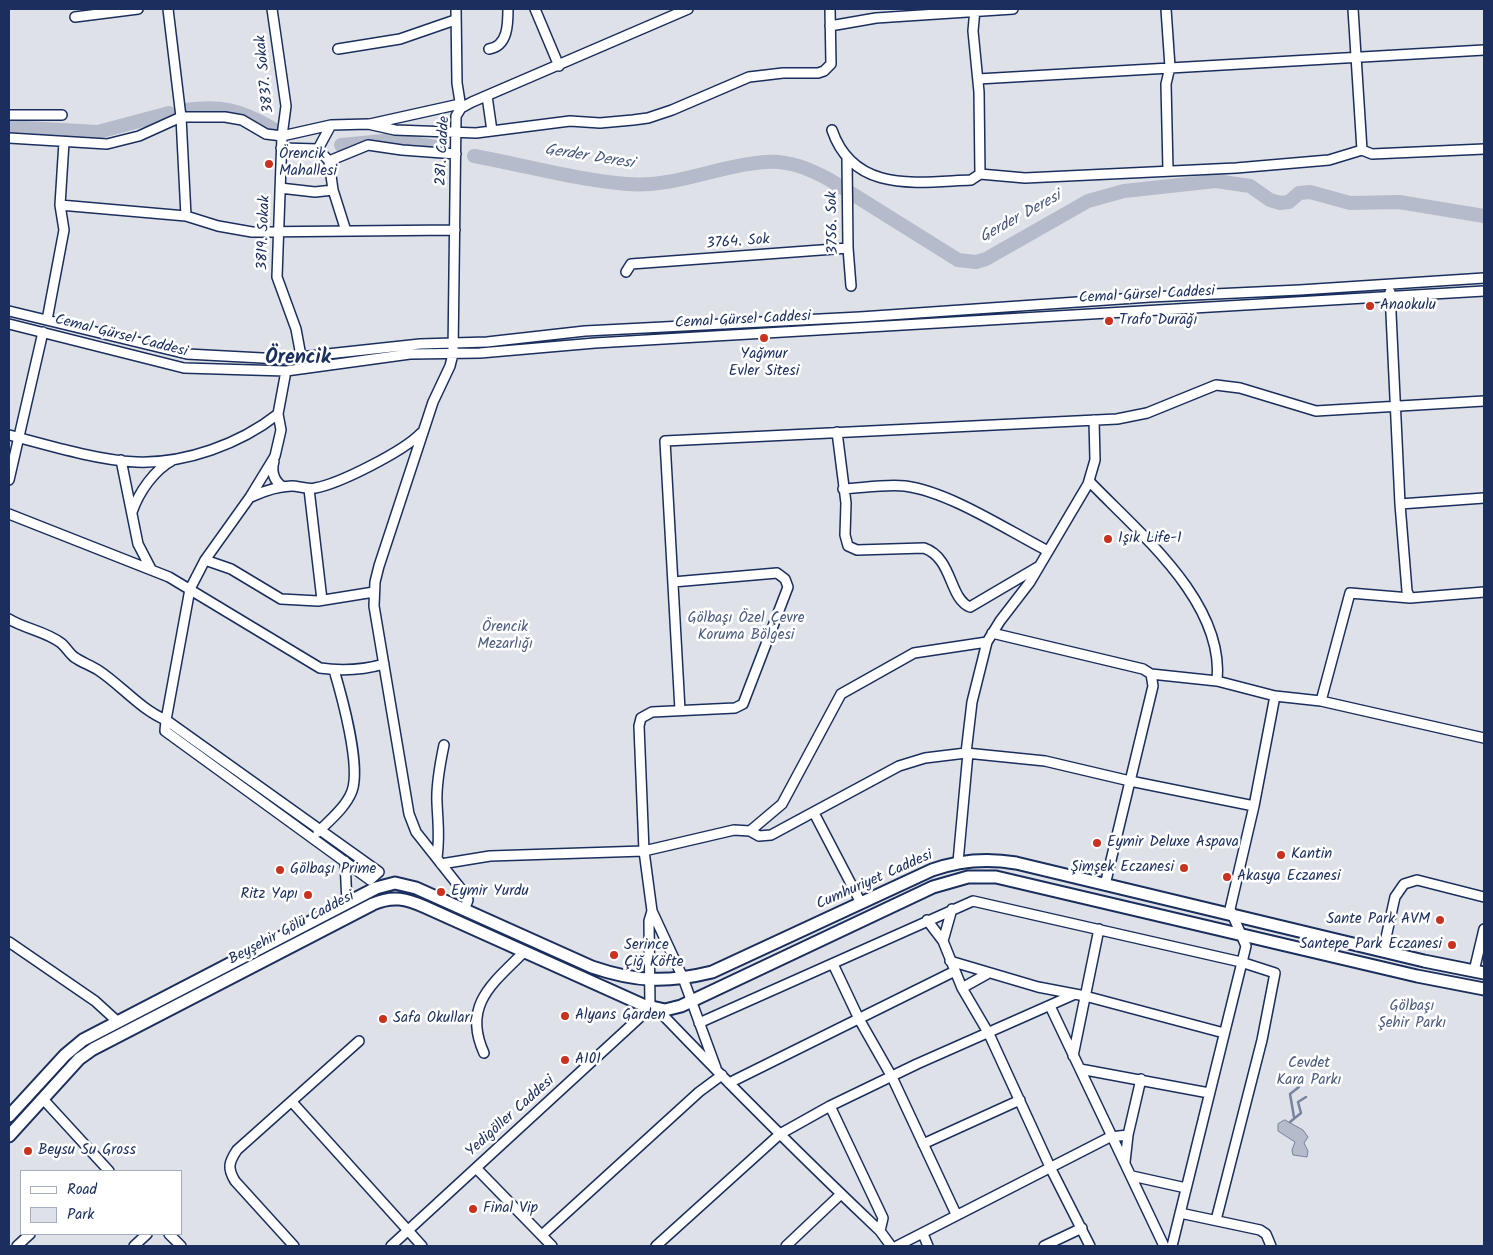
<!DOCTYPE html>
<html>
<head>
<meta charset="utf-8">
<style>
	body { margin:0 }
	#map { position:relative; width:1493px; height:1255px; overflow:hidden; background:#fff; font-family:Kalam,sans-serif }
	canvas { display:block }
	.frame { position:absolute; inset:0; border:10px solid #1b2f5e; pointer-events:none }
	.legend { position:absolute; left:20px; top:1170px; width:162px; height:65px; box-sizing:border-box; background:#fff; border:1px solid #a4acbf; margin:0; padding:6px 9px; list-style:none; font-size:15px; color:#1b2f5e }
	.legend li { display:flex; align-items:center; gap:10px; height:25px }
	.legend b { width:25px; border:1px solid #a4acbf }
</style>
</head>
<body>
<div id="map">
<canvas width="1493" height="1255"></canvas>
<div class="frame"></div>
<ul class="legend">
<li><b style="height:6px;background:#fff"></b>Road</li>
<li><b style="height:14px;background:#dee1e7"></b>Park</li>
</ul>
</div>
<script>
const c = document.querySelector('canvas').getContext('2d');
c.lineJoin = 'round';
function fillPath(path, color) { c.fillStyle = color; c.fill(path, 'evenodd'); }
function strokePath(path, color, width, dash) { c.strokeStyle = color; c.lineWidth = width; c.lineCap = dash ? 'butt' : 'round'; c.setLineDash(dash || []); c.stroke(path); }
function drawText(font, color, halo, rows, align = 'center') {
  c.font = font + ' Kalam,sans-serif'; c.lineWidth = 5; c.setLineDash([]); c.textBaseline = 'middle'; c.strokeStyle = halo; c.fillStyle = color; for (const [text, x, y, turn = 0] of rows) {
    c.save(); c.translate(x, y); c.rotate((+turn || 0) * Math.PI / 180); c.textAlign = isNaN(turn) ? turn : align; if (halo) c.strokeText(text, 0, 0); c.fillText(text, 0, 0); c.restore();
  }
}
fillPath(new Path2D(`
	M9 9H1484V1246H9ZM21 1171H181V1234H21Z`), '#dee1e7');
const water = new Path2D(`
	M1285 1120 1303 1130 1308 1137 1304 1143 1308 1151 1307 1157 1293 1155 1292 1150 1295 1142 1278 1131V1124Z`);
fillPath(water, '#b5bbca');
strokePath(water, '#77839f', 1);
strokePath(new Path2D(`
	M1294 1117 1290 1094 1299 1087
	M1290 1122 1301 1113 1298 1102 1306 1097`), '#77839f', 2.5);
strokePath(new Path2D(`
	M185 110C221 105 240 110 272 128
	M9 127 98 132 169 113
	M341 145 394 140 436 147
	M474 156C523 165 578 180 627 184 675 188 719 165 765 162 789 160 810 169 830 180L958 260 976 262 986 259 1088 201 1124 191 1216 181 1250 186 1270 200 1280 203 1289 202 1299 193 1310 192 1350 203 1399 202 1484 216`), '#b5bbca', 14);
const minor = new Path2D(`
	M168 9 181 117H225L242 120 266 134 282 136 331 125 368 124 395 130 476 133 570 121 600 123 633 120 648 118 672 110 749 77 783 73H818L824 71 831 64 830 9
	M272 9 286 106 282 136 277 277 296 329 301 356
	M456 9 457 83 461 108
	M535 9 559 66
	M975 9 973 31 979 92 980 174
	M1166 9 1170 67 1166 84 1168 170
	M1353 9 1362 150 1372 154 1484 149
	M75 17 138 9
	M830 26 876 18 1013 9
	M338 49 400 39 455 20
	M489 49C508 46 508 24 508 9
	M978 79 1484 50
	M487 96 492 131
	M9 115H62
	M181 117 186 216
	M370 124 460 104
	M331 125 318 149 329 161 333 190 346 231
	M832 130C854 194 917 182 971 180L980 174 1025 178 1236 168 1329 160 1362 150
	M9 138 107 144 139 136 181 117
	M281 148 318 149
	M847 159 848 248 851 286
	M329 161 368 145 402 150 456 154
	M280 188 315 192 333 190
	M60 205 186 216 218 226 252 232 455 230
	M626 272 631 264 848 248
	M1390 292 1400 504 1407 591 1410 598 1484 592
	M9 311 187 354 281 359 420 344 487 342 585 331 860 317 1150 297 1300 290 1484 278
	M47 320 64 230 60 205 64 142
	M9 324 184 368 286 371 410 354 480 353 595 343 1484 291
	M837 432 846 503 845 535 848 546 857 550 924 548C953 558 949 599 970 607L1038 567
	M9 435C47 445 97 460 136 462 185 464 240 444 278 414
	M121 460 138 544 151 569
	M274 461C271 472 274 481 283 487
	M9 480 43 332
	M1089 481C1139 533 1225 602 1217 681
	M309 489 322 600
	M843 489C863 488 885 484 905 486 950 492 1007 530 1048 551
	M251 497C264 491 277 486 292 486 299 486 307 490 315 488 339 484 404 451 421 433
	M1400 504 1484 498
	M132 512C139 492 154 470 173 460
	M9 514 169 577 320 668C341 671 363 670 384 664
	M205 560 231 569 281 599 318 601 374 592
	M673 582 777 573 785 579 788 587 743 704 735 708 652 712 641 718 639 726 644 851 652 911 683 978 716 1068
	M9 619C25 629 45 631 61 643 66 647 69 653 74 657 81 662 90 665 98 670 121 685 140 709 166 720L379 872 370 880 165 731 166 720 190 589 205 560 250 497 275 456 281 430 278 414 286 371
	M992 633 1143 669 1151 674 1153 686 1105 885
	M1151 674 1217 681 1275 696 1254 806 1230 909 1246 946 1172 1246
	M1275 696 1321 701 1484 738
	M1321 701 1350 593 1410 598
	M680 710 665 441 1117 419 1147 413 1216 385 1240 388 1316 411 1484 401
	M966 753 972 702 987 642 1000 621 1030 582 1088 484 1095 460 1094 420
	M814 813 861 903
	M750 831 782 804 841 694 914 653 987 642
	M318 832C330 820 346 807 352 791 361 766 342 697 334 670
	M437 858C440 835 438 826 437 803 436 784 440 764 444 745
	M345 861 347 903
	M958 862 968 753
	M441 864 490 856 644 851 734 830 750 831 759 836 771 835 899 766 925 758 966 753 1045 761 1130 781 1254 806
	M464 910 468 900 465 894 416 832 409 814 374 606 375 582 379 566 433 402 450 366 453 354 456 116 461 108 472 102 688 9
	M927 920 943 941 962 988 989 1034 1051 1169 1090 1246
	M943 941 952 909
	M9 942 95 1001 118 1022
	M1383 951 1395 897 1404 884 1417 880 1484 897
	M950 961 1038 987 1085 996 1224 1033
	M833 964 859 1019 892 1077 956 1214
	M1474 971 1484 929
	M962 988 987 974
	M1050 1006 1164 1246
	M658 1010C730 1085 804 1159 880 1231L891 1246
	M699 1023 973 901 1241 962 1275 973 1262 1040 1216 1220
	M484 1053C462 1005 493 983 524 952
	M1073 1056 1099 929
	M1080 1069 1209 1093
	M729 1083 955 971
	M43 1099 109 1171
	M292 1102 422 1246
	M830 1106 883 1218 880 1231
	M923 1144 1020 1100
	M1125 1162 1128 1135 1141 1079
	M476 1168 552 1246
	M1132 1176 1186 1188
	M1180 1213 1260 1230 1266 1234 1271 1246
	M169 1234 181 1246
	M923 1234 928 1246
	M542 1235 699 1092 722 1075
	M17 1246 30 1234
	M134 1246 147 1234
	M294 1246 235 1181C227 1168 229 1162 237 1150L359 1041
	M391 1246 650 1008 649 921 652 911
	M656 1246 780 1134 830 1106 917 1064 1073 995
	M786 1246 841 1194
	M897 1246 1110 1137 1128 1135
	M1044 1246 1082 1228`);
const major = new Path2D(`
	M9 1116 65 1055 83 1040 376 888 395 883 416 888 592 967C636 982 667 983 712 972L932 870C960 860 987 858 1016 863L1424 961 1484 973
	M9 1136 79 1059 93 1049 373 904C393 895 407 899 425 907L643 1005 665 1010 681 1006 933 887 968 877H996L1417 976 1484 989`);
strokePath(minor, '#1b2f5e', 12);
strokePath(major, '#1b2f5e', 15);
strokePath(minor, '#fff', 9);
strokePath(major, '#fff', 11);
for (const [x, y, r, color] of [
	[269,164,5,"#c8321e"],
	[1370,306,5,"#c8321e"],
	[1109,321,5,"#c8321e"],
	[764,338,5,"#c8321e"],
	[1108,539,5,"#c8321e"],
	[1097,843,5,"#c8321e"],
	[1281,855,5,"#c8321e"],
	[1184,868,5,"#c8321e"],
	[280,870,5,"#c8321e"],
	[1227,877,5,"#c8321e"],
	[441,892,5,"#c8321e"],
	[308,895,5,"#c8321e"],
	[1440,920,5,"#c8321e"],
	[1452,945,5,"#c8321e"],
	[614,955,5,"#c8321e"],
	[565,1016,5,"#c8321e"],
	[383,1019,5,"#c8321e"],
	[565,1060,5,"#c8321e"],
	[28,1151,5,"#c8321e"],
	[473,1209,5,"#c8321e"]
]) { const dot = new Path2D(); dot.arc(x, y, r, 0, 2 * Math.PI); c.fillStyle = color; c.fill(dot); strokePath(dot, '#fff', 2); }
drawText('15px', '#1b2f5e', '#fff', [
	["3837. Sokak",266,74,-96],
	["281. Cadde",444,151,-87],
	["3756. Sok",834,223,-91],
	["3819. Sokak",265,233,-88],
	["3764. Sok",738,243,-4],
	["Cemal Gürsel Caddesi",1147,296,-3],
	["Cemal Gürsel Caddesi",743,321,-3],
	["Cemal Gürsel Caddesi",121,337,14],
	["Cumhuriyet Caddesi",875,881,-24],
	["Beyşehir Gölü Caddesi",292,929,-28],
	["Yedigöller Caddesi",511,1117,-42]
]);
drawText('15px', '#1b2f5e', '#fff', [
	["Örencik",279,155],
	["Mahallesi",279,172],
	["Anaokulu",1380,306],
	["Trafo Durağı",1119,321],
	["Yağmur",764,355,"center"],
	["Evler Sitesi",764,372,"center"],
	["Işık Life-1",1118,539],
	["Eymir Deluxe Aspava",1107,843],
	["Kantin",1291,855],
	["Şimşek Eczanesi",1174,868,"right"],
	["Gölbaşı Prime",290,870],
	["Akasya Eczanesi",1237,877],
	["Eymir Yurdu",451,892],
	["Ritz Yapı",298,895,"right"],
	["Sante Park AVM",1430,920,"right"],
	["Santepe Park Eczanesi",1442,945,"right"],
	["Serince",624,946],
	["Çiğ Köfte",624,963],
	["Alyans Garden",575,1016],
	["Safa Okulları",393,1019],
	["A101",575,1060],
	["Beysu Su Gross",38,1151],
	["Final Vip",483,1209]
], 'left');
drawText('15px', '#4c5c80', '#fff', [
	["Gölbaşı Özel Çevre",746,619],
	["Koruma Bölgesi",746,636],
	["Örencik",505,628],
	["Mezarlığı",505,645],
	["Gölbaşı",1412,1007],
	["Şehir Parkı",1412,1024],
	["Cevdet",1309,1064],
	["Kara Parkı",1309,1081]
]);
drawText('italic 16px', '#49597e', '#fff', [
	["Gerder Deresi",589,158,9],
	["Gerder Deresi",1021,218,-29]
]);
drawText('bold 20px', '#1b2f5e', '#fff', [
	["Örencik",298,360]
]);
</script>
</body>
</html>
